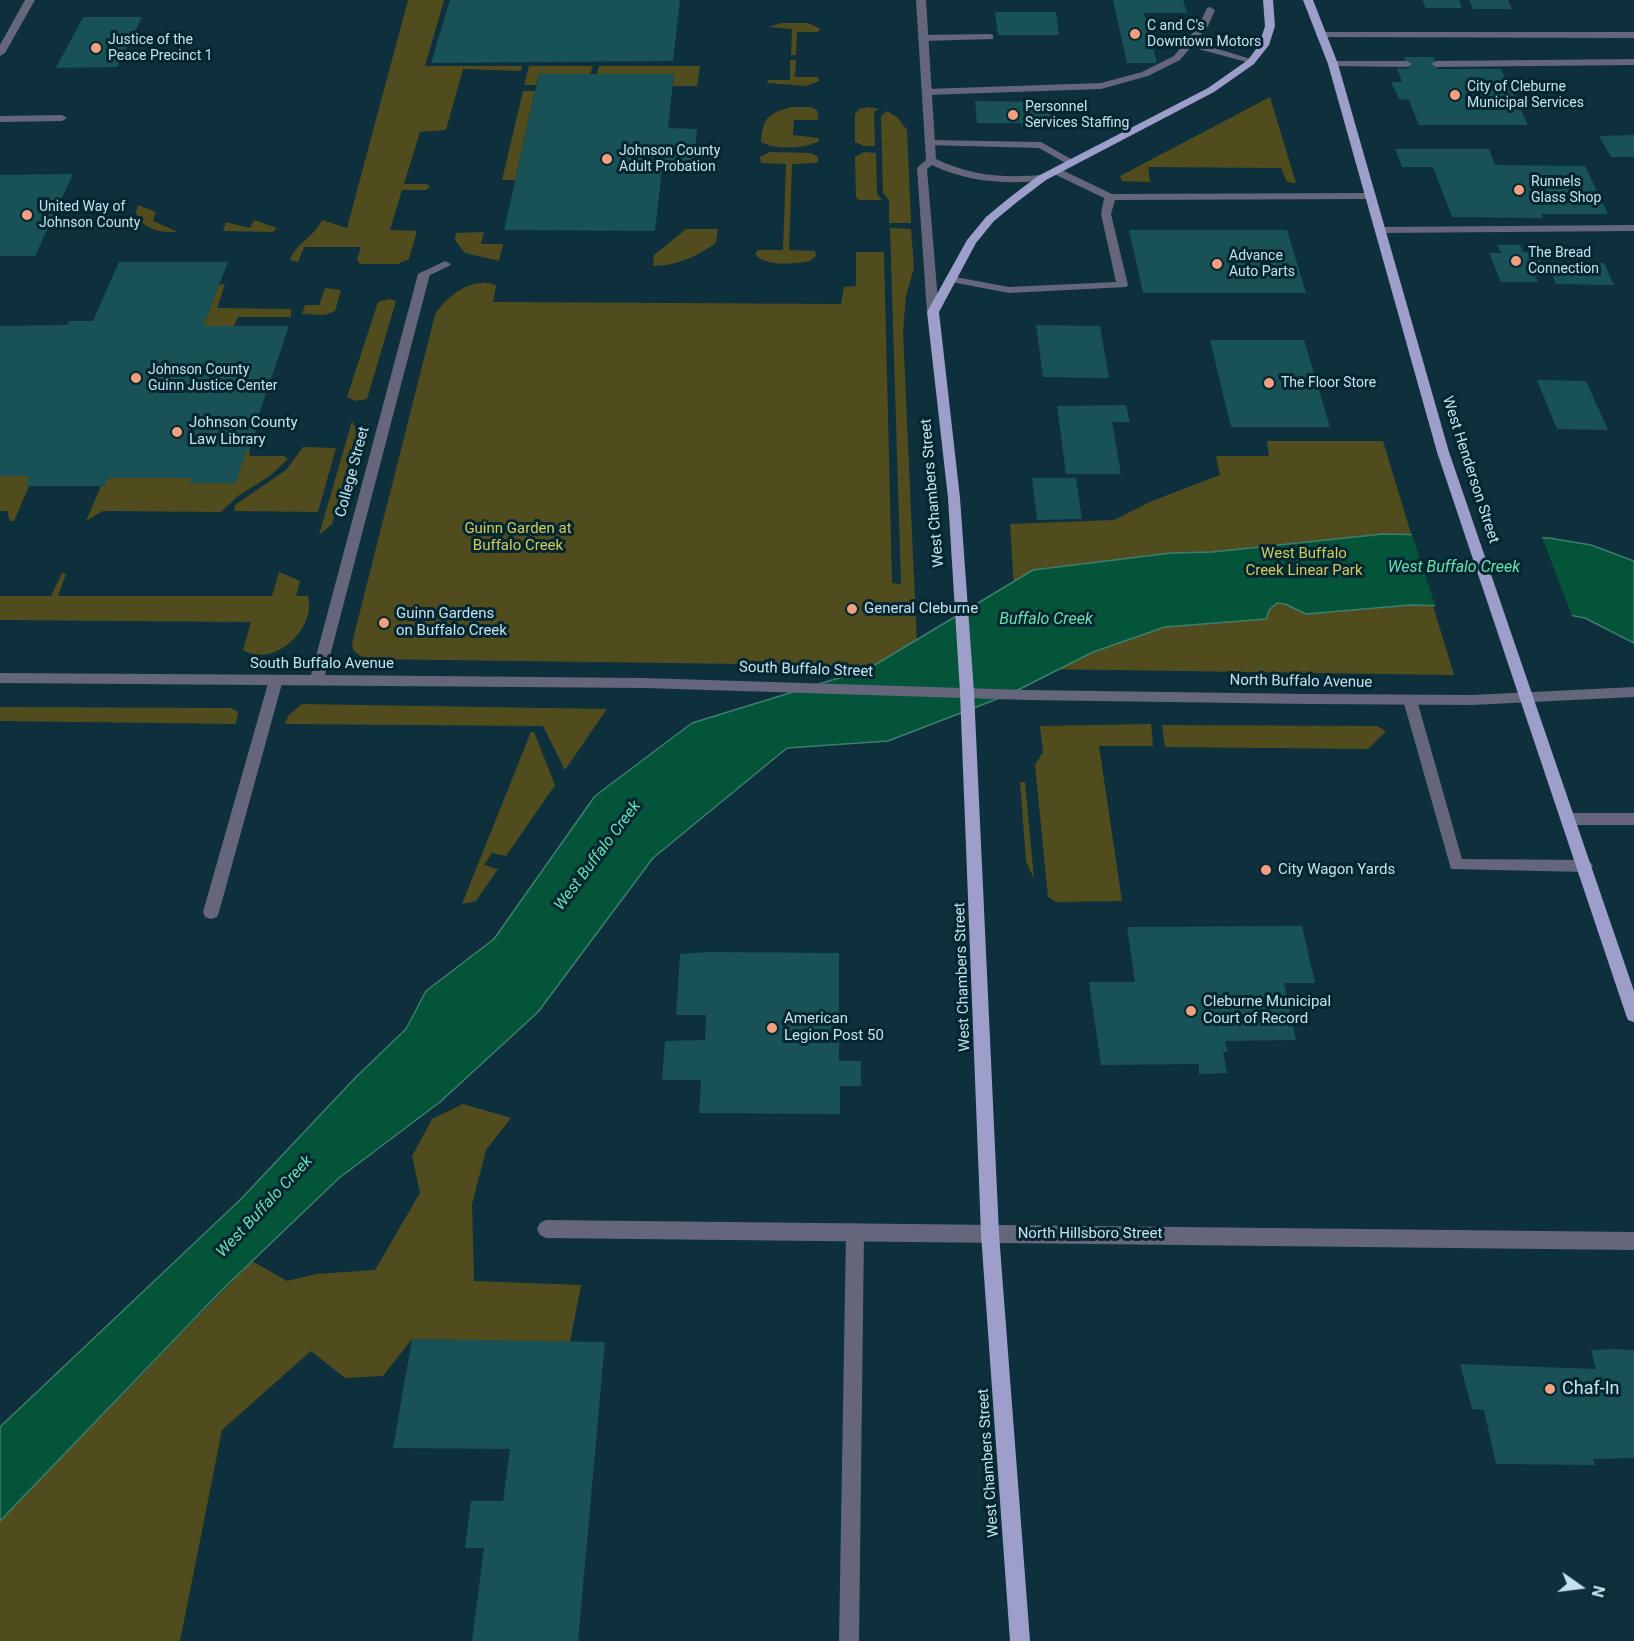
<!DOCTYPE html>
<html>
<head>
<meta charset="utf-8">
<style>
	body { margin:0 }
	#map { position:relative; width:1634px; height:1641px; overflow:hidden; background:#0d303c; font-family:Roboto,sans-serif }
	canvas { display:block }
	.north { position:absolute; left:1550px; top:1557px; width:60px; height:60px; -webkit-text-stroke:4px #032631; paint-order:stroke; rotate:104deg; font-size:16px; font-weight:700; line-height:24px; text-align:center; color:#c3e2ee }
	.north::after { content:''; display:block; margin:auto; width:21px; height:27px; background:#c3e2ee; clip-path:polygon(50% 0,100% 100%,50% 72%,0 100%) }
</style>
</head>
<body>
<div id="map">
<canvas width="1634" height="1641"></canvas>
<div class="north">N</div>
</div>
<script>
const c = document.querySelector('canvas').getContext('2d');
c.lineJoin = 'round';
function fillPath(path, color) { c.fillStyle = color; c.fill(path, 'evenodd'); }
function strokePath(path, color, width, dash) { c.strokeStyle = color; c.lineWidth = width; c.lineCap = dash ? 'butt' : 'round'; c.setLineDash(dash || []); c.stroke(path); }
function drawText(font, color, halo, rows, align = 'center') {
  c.font = font + ' Roboto,sans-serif'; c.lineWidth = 6; c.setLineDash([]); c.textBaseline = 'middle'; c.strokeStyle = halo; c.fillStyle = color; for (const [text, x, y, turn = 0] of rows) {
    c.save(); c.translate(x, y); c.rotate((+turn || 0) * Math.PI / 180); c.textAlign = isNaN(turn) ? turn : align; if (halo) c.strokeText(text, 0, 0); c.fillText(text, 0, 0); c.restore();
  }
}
fillPath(new Path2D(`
	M408 0H444L425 66H522L521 71 463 69 446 130 420 132 404 184H427L430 187 426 190H402L390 230 417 231 409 259 398 264H360L357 259 361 247H304L298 262 290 260C296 243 314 237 322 220L347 228Z
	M781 23H808L821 29 817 32H797L796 55H791L792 29 769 27Z
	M790 60H796L795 77H818L819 81 806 86 767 83 768 80H790Z
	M529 66H593L590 74H539L536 85H524Z
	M599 66H700L697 86H673L674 74H597Z
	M523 91H535L515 180H502Z
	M1270 97 1296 183 1287 182 1281 168 1148 167 1150 182 1122 181 1120 176Z
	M792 107H811L817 110 819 119 816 120H794L793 135 819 138V141C805 149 776 150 761 142 763 117 769 113 792 107Z
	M868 107 879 109 874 112 875 146H864L855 142V114L859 109Z
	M887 111 898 118 907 130 911 223H889V200L883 193 881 116Z
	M770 152 811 153 818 157V162L815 163 792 164 789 250 815 251 816 256 810 261C796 264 764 267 755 254L758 250H783L786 164 761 163 760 157Z
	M864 152 876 153 877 194 882 200H859L856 197 855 157Z
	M138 205 156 212 153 221 178 232C162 233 141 230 136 212Z
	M254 220 277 228 273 232 223 231 226 222 250 228Z
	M890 228 911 229 914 268 906 296 903 332 917 645 889 666 370 659 360 656 353 650 352 643 435 315C444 297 476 274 496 286L493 302 841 304 844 287 856 286V252H884L892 583 901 584Z
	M686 229H718L716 243C698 256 676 266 653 266L654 255Z
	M484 232 481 244H503L499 261 465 253 455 240 456 233Z
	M225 284 217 308 291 309V317H238L234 326H203L219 285Z
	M325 288 341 290 335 311 325 315 302 314 305 305H319Z
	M389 299 396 301 367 399 356 401 347 397 378 302Z
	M352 421 357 431 332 524 319 535Z
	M1267 441H1383L1454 675 1041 669 1017 635 1010 524 1114 520 1152 501 1220 475 1216 456H1269Z
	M303 447 336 448 318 512 234 511 235 505 286 470Z
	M246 451H250L249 456H284L288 459 271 475 238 496 221 512 103 511 86 521 101 486H104L108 478H192L190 483H235Z
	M0 476H30L29 486 14 521H10L7 511H0Z
	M279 572 300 581 296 596H308C317 628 274 669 243 650L251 622 0 620V596H51L62 573 66 574 58 596H272Z
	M302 704 607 709 565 770 543 726 285 724 288 716Z
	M0 707 231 708 238 712 236 724 0 721Z
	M1151 724 1153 746H1099L1122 901 1056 902 1048 897 1035 765 1043 752 1040 726Z
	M1162 725 1377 726 1386 731 1368 749 1165 747Z
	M531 732H534L555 785 506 856 492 853 484 865 498 869 476 901 462 904Z
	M1020 782H1025L1034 879 1026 861Z
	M463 1104 511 1118 486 1150 472 1204 474 1281 581 1285 570 1342 412 1339 383 1376 345 1378 311 1351 222 1430 180 1641H0V1521L252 1261 287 1281 317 1274 375 1270 420 1193 412 1156 432 1119Z`), '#514c1d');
const water = new Path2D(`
	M1383 534 1549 538 1591 545 1634 561V643L1585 618 1533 608 1410 605 1306 614 1285 604 1277 603 1269 610 1266 619 1165 627 1093 652 1010 694 888 741 787 748 653 858 538 1012 440 1102 339 1178 224 1288 0 1521V1427L241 1199 356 1077 406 1029 426 991 494 939 595 796 692 723 868 669 1033 570 1171 553 1212 552Z`);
fillPath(water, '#045439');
strokePath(water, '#3d7f6f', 1.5);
fillPath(new Path2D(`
	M1411 532 1541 535 1573 618 1532 611 1436 608Z`), '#0d303c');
fillPath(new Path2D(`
	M450 0H680L673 61 431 63Z
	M1113 0H1183L1187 13H1144L1157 63H1127Z
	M1422 0H1459L1462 8H1426Z
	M1469 0H1508L1512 9H1473Z
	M995 12H1056L1059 35H998Z
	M83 17H142L117 67 56 68Z
	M1404 57H1433L1438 69H1501L1528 125H1419L1409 100 1399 99 1391 82H1402L1397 68 1409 69Z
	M539 74H674L668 128 697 129 693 170H662L655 231 504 230Z
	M975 101 1048 102 1052 123 1021 126V123H977Z
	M1634 135V157H1611L1599 136Z
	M1395 149H1489L1495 165 1585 166 1608 214H1541L1543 218 1452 217 1433 167H1402Z
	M73 174 35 256H0V175Z
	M1129 230H1287L1306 293H1143Z
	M1497 245H1520L1523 252 1536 253 1544 269H1532L1538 282H1501L1489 253H1501Z
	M119 262H228L203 326H289L254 429H257L249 451H246L236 483H190L192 478H108L104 486H26L30 476H0V326L67 325 69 321H93Z
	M1547 262 1604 263 1614 285 1556 284Z
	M1036 325 1100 326 1109 378 1043 377Z
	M1210 340H1304L1330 427H1231Z
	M1537 380 1586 381 1608 430 1557 429Z
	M1126 405 1130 422H1112L1121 474H1066L1057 406Z
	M1032 478H1076L1082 519 1037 520Z
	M1302 926 1315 983H1284L1296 1040 1225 1041 1228 1052H1223L1227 1073 1199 1074V1064L1101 1065 1089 982H1135L1127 927Z
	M709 952 839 953V1061H861V1086H840V1114L699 1113 701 1080H662L665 1041 705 1040 706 1015H676L680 954Z
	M412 1339 605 1342 578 1641H472L484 1548H465L471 1501H503L510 1449 393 1448Z
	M1613 1349 1634 1350V1458L1593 1459 1595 1465 1496 1464 1484 1410 1472 1409 1460 1364 1596 1369 1591 1350Z`), '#185257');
fillPath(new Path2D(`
	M1210 7 1215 10 1208 26 1195 42 1254 60V64L1191 47 1180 60 1148 76 1101 89 927 95 922 92 927 89 1101 83 1142 72 1174 56 1199 25 1207 8Z
	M1321 32H1634V38L1318 37 1316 35Z
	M990 34 993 35V39L923 41 918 38 923 35Z
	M1634 59V65L1436 67 1431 64 1436 61Z
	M1333 61H1407L1412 64 1407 67 1330 66 1328 64Z
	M0 116 62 115 67 118 62 121 0 122Z
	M930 140 1041 142 1078 163 1069 165 1039 148 926 145 925 143Z
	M1052 169H1060L1112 194 1370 193 1375 196 1370 199 1115 200 1111 214 1128 285 1126 287 1009 293 946 281V277L950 276 1009 287 1116 282 1101 214 1104 198 1052 173Z
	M1634 225V231L1381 233 1376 230 1381 227Z
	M445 261 451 264 449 266 428 276H420L418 274Z
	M276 675 283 680 219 912 217 917 211 919 205 917 203 912 269 680Z
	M1410 695 1417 700 1462 859 1585 860 1590 862 1593 866 1590 870 1585 872 1451 869 1403 700Z
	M1569 813H1634V825H1569L1564 823 1562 819 1564 815Z
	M855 1223 861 1226 864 1232 859 1641H839L846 1232 849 1226Z`), '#65657b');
fillPath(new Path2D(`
	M25 0H35L5 53 0 56V45Z
	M916 0H926L936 159C971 176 1004 178 1042 175L1047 178 1042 181C1004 184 967 182 932 165L927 169 939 312 933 315 927 312 917 168 926 160Z
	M424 271 430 274 325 675 644 678 1027 690 1308 694 1472 695 1634 687V697L1472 705 1308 704 1027 700 644 688 0 683V673L311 675 418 274Z
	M546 1220 1634 1232V1250L546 1238 540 1235 537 1229 540 1223Z`), '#65657b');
fillPath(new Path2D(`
	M1263 0H1273L1275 26 1269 45 1254 64 1214 92 1046 180 1017 202 994 221 976 243 939 312 960 498 974 692 999 1234 1030 1641H1010L981 1234 960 692 948 498 927 312 967 240 986 217 1009 198 1038 176 1208 88 1248 60 1259 45 1265 26Z
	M1303 0H1313L1338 64 1449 452 1634 991V1022L1628 1020 1626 1015 1437 452 1328 64Z`), '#9d9eca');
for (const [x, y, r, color] of [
	[1135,34,6,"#f2a07f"],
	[96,48,6,"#f2a07f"],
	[1455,95,6,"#f2a07f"],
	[1013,115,6,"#f2a07f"],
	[607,159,6,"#f2a07f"],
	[1519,190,6,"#f2a07f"],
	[27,215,6,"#f2a07f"],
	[1516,261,6,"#f2a07f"],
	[1217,264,6,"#f2a07f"],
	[136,378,6,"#f2a07f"],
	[1269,383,6,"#f2a07f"],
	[177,432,6,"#f2a07f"],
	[852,609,6,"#f2a07f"],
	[384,623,6,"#f2a07f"],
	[1266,870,6,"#f2a07f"],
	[1191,1011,6,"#f2a07f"],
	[772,1028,6,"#f2a07f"],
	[1550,1389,6,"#f2a07f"]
]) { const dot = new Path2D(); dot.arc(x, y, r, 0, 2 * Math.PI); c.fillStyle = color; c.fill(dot); strokePath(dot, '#032631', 2); }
drawText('14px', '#c3e2ee', '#032631', [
	["C and C's",1147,26],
	["Downtown Motors",1147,42],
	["Justice of the",108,40],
	["Peace Precinct 1",108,56],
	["City of Cleburne",1467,87],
	["Municipal Services",1467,103],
	["Personnel",1025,107],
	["Services Staffing",1025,123],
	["Johnson County",619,151],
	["Adult Probation",619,167],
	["Runnels",1531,182],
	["Glass Shop",1531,198],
	["United Way of",39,207],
	["Johnson County",39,223],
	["The Bread",1528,253],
	["Connection",1528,269],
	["Advance",1229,256],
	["Auto Parts",1229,272],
	["Johnson County",148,370],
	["Guinn Justice Center",148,386],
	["The Floor Store",1281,383]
], 'left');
drawText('15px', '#c3e2ee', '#032631', [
	["Johnson County",189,423],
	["Law Library",189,440],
	["General Cleburne",864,609],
	["Guinn Gardens",396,614],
	["on Buffalo Creek",396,631],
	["City Wagon Yards",1278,870],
	["Cleburne Municipal",1203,1002],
	["Court of Record",1203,1019],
	["American",784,1019],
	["Legion Post 50",784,1036]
], 'left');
drawText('15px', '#c3e2ee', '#032631', [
	["West Henderson Street",1470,470,72],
	["College Street",353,472,-75],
	["West Chambers Street",933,493,-95],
	["South Buffalo Avenue",322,664],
	["South Buffalo Street",806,670,2],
	["North Buffalo Avenue",1301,682,1],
	["West Chambers Street",963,977,-92],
	["North Hillsboro Street",1090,1234],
	["West Chambers Street",989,1463,-94]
]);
drawText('15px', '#d5c959', '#032631', [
	["Guinn Garden at",518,529],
	["Buffalo Creek",518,546],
	["West Buffalo",1304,554],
	["Creek Linear Park",1304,571]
]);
drawText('italic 16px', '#67e1ae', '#032631', [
	["West Buffalo Creek",1454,568],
	["Buffalo Creek",1046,620],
	["West Buffalo Creek",598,856,-53],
	["West Buffalo Creek",265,1207,-47]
]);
drawText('18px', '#c3e2ee', '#032631', [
	["Chaf-In",1562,1389]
], 'left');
</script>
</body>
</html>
